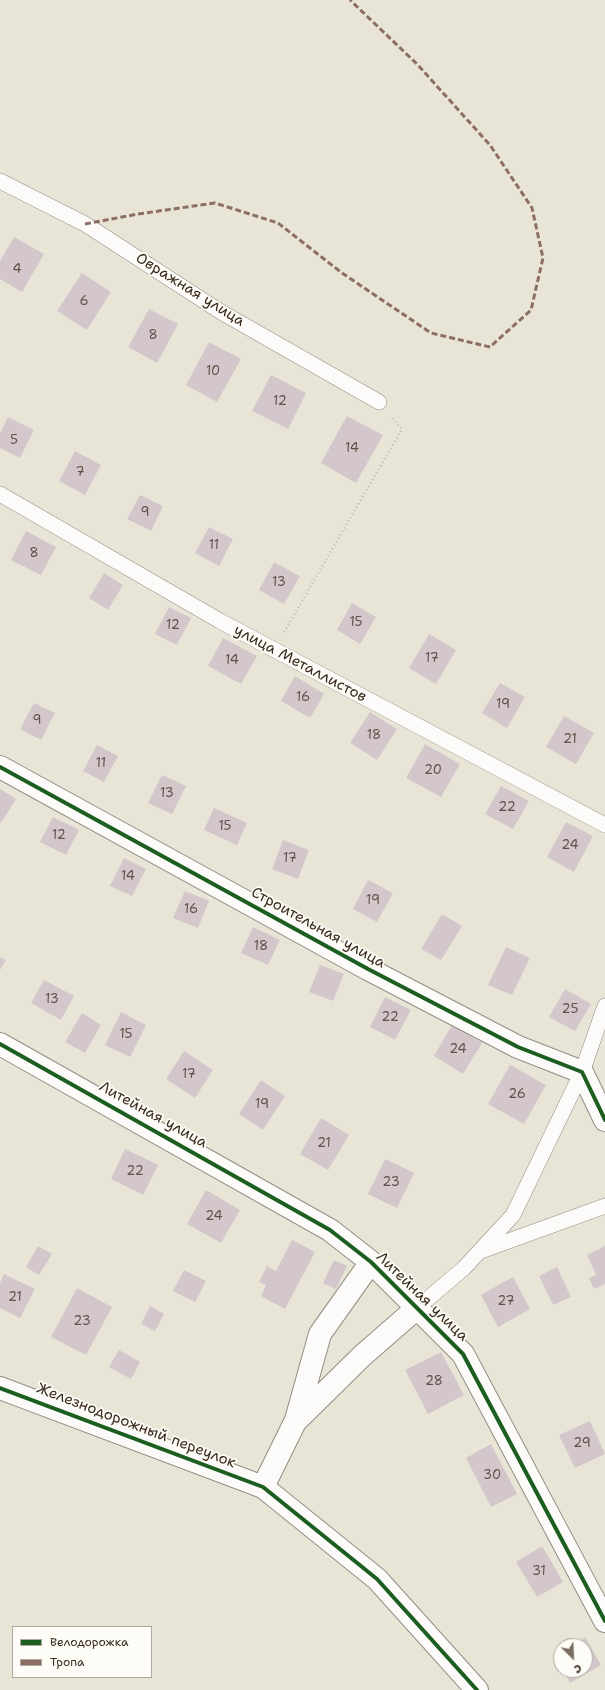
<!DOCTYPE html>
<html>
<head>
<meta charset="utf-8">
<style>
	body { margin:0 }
	#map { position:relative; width:605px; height:1690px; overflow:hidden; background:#e8e5d7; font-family:"Shantell Sans",sans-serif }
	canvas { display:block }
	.legend { position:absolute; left:12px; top:1626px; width:140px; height:52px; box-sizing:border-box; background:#fdfcf7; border:1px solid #afa8a0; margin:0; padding:5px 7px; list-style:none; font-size:12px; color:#3b2a1e }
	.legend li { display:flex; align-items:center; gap:8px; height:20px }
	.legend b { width:20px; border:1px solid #afa8a0 }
	.north { position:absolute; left:553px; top:1638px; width:40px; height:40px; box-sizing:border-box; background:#fdfcf7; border:1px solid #afa8a0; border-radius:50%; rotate:156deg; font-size:11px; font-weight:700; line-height:16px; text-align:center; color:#3b2a1e }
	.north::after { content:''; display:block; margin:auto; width:14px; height:18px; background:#786b5f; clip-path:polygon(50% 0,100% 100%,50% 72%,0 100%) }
</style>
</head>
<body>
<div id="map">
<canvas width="605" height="1690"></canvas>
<ul class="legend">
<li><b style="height:5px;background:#1b5e20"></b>Велодорожка</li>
<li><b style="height:5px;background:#8d6e63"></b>Тропа</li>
</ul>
<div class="north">С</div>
</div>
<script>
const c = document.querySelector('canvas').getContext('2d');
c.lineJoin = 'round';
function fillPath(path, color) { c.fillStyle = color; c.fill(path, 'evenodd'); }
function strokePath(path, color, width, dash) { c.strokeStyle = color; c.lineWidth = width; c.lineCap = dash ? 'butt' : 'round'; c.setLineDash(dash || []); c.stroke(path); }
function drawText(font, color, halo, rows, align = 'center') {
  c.font = font + ' "Shantell Sans",sans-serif'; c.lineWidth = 3.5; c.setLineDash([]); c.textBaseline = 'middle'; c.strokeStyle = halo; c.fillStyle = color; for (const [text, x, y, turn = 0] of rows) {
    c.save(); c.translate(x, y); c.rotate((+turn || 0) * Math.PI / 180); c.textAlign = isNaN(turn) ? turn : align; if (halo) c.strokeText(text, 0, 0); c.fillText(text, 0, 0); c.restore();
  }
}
fillPath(new Path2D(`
	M14 237 44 254 22 292 0 279V261Z
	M82 273 111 292 87 330 57 311Z
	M149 309 178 324 157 363 128 347Z
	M209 342 241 359 217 402 186 385Z
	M271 375 306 393 288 429 252 411Z
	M347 416 383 435 356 483 321 463Z
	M8 417 34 430 20 458 0 448V433Z
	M75 451 101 465 85 495 59 481Z
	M140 495 163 506 151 531 127 519Z
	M209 527 233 539 219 566 195 553Z
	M26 531 56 547 41 575 11 560Z
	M274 562 300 576 284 604 259 590Z
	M104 573 123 585 108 610 89 598Z
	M352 603 376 617 360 644 337 630Z
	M169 607 191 618 177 645 155 634Z
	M429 634 456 650 436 684 409 668Z
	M223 638 257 656 241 684 208 666Z
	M295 676 324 694 310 718 281 701Z
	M500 683 525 697 507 728 482 713Z
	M34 703 55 713 41 740 20 729Z
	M370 712 397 729 377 760 350 743Z
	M564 716 594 733 576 764 546 747Z
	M425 744 460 764 441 797 406 778Z
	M97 745 118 756 104 782 83 771Z
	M162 775 186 786 172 814 148 803Z
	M501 786 529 801 513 829 485 814Z
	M0 789 16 799 1 823 0 822Z
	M214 808 247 823 237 845 204 830Z
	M53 817 79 830 66 855 40 842Z
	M566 822 593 836 574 872 547 857Z
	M283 840 309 850 298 879 272 869Z
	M124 858 146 869 132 896 110 886Z
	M368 880 393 893 377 922 353 909Z
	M185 891 209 901 198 928 173 918Z
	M442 914 462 926 441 960 421 949Z
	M253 927 280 940 268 965 241 953Z
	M506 947 530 958 512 995 488 985Z
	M0 957 6 960 0 970Z
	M320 965 344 974 333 1001 309 992Z
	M44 980 74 996 61 1020 31 1003Z
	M565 989 591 1004 575 1031 549 1017Z
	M385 997 411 1010 395 1040 370 1027Z
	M121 1012 146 1025 130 1057 105 1045Z
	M82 1013 101 1025 85 1053 65 1042Z
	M452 1025 482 1043 463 1074 434 1056Z
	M184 1051 213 1070 195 1098 166 1079Z
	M510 1065 546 1085 524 1124 488 1104Z
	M261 1080 285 1096 263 1130 239 1114Z
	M321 1118 349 1135 328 1170 300 1154Z
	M125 1149 158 1165 143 1195 111 1179Z
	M385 1159 414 1173 397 1208 368 1194Z
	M206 1190 240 1210 221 1243 187 1224Z
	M292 1240 315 1252 285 1309 261 1296 266 1285 259 1282 267 1266 276 1271Z
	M38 1246 52 1254 39 1275 26 1267Z
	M605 1246V1284L594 1289 589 1278 596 1275 587 1255Z
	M334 1260 347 1266 336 1289 323 1283Z
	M557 1267 571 1297 553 1305 539 1276Z
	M184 1270 206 1281 195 1302 173 1291Z
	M4 1274 35 1289 20 1318 0 1308V1283Z
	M513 1277 530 1309 498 1327 481 1295Z
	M77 1288 112 1307 86 1355 51 1337Z
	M150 1306 164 1314 155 1331 141 1324Z
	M119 1350 140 1362 131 1379 109 1367Z
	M441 1352 464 1395 428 1414 405 1370Z
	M590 1421 605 1454 575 1468 559 1435Z
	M491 1444 517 1494 491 1507 466 1458Z
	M542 1546 563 1582 537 1597 516 1562Z
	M585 1637 601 1665 570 1683 563 1670H585V1646H569Z
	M561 1650V1667L554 1654Z`), '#d4c7cb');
const service = new Path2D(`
	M0 181 85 224 221 312 379 402
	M0 494 220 621 605 825
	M481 1251 605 1206
	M417 1308 464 1268 513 1215 582 1072 605 1006`);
const minor = new Path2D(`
	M0 767 368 969 518 1047 582 1072 605 1120
	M0 1044 330 1230 371 1262 463 1354 605 1621
	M0 1388 263 1487 296 1420 320 1334 371 1262
	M297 1420 362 1356 417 1308`);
const tertiary = new Path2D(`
	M263 1487 377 1579 477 1690`);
strokePath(service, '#938e85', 16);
strokePath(minor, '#938e85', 24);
strokePath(tertiary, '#938e85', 24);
strokePath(new Path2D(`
	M284 632 402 429 391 417`), '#bebcb9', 2.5, [1, 3]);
strokePath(service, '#fcfbf9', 15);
strokePath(minor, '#fcfbf9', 22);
strokePath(tertiary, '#fcfbf9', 22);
strokePath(new Path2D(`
	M85 224 138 214 215 203 278 223 342 273 431 333 490 347 531 310 543 258 532 208 490 145 417 64 350 0`), '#8d6e63', 3, [6, 3]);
strokePath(new Path2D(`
	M0 767 368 969 518 1047 582 1072 605 1120
	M0 1044 330 1230 371 1262 463 1354 605 1621
	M0 1388 263 1487 377 1579 477 1690`), '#1b5e20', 4);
drawText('13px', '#615149', null, [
	["4",17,270],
	["6",84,302],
	["8",153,336],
	["10",213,372],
	["12",280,402],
	["5",14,441],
	["14",352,449],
	["7",80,473],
	["9",145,513],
	["11",214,546],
	["8",34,554],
	["13",279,583],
	["15",356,623],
	["12",173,626],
	["17",432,659],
	["14",232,661],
	["16",303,698],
	["19",503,705],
	["9",37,721],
	["18",374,736],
	["21",570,740],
	["11",101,764],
	["20",433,771],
	["13",167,794],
	["22",507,808],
	["15",225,827],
	["12",59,836],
	["24",570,846],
	["17",290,859],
	["14",128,877],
	["19",373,901],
	["16",191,910],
	["18",261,947],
	["13",52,1000],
	["25",570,1010],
	["22",390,1018],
	["15",126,1035],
	["24",458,1050],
	["17",189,1075],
	["26",517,1095],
	["19",262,1105],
	["21",324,1144],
	["22",135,1172],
	["23",391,1183],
	["24",214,1217],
	["21",15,1298],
	["27",506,1302],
	["23",82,1322],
	["28",434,1382],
	["29",582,1444],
	["30",492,1476],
	["31",539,1572]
]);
drawText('15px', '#3b2a1e', '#fdfcf7', [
	["Овражная улица",190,290,32],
	["улица Металлистов",300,664,28],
	["Строительная улица",318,928,29],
	["Литейная улица",153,1115,29],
	["Литейная улица",422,1297,44],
	["Железнодорожный переулок",136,1426,21]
]);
</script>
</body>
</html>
